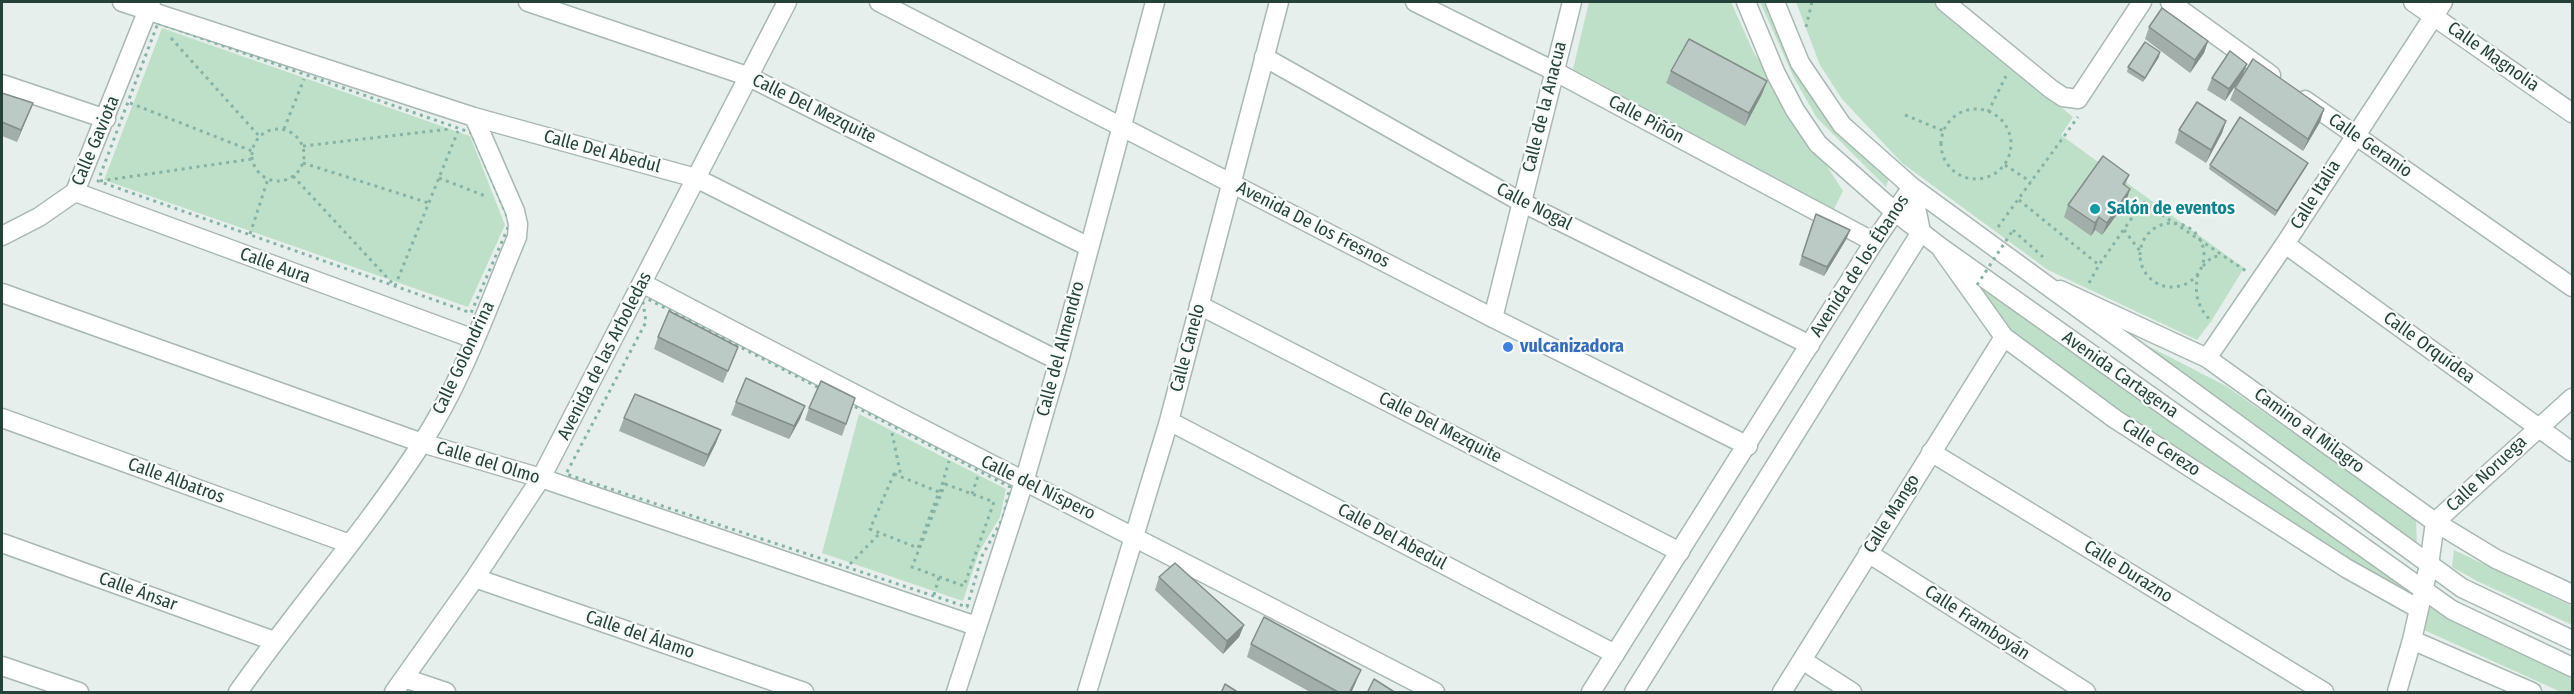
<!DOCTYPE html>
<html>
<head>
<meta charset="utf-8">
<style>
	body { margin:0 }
	#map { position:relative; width:2574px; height:694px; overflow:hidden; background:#e6efeb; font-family:"Fira Sans Condensed",sans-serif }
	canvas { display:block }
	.frame { position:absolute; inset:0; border:3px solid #24423a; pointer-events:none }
</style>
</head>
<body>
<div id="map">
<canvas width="2574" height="694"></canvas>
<div class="frame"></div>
</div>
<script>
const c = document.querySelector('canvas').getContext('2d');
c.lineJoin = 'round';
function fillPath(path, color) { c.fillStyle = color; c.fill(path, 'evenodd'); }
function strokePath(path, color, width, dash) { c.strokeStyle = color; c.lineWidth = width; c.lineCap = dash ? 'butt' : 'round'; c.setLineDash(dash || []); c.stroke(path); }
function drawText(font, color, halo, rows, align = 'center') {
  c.font = font + ' "Fira Sans Condensed",sans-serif'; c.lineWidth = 4.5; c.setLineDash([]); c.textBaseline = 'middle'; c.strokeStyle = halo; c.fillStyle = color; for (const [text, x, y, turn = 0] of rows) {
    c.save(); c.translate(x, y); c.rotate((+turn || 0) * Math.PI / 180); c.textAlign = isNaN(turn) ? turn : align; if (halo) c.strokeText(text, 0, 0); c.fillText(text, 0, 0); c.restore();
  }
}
fillPath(new Path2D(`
	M1589 2H1731L1753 51 1843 191 1834 209 1573 69Z
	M1760 2H1770L1798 66 1889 178 1886 187 1817 118 1794 78Z
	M1796 2H1934L2073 117 2061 135 2244 268 2212 320 2197 340 2048 270 1902 163 1842 99 1820 65Z
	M162 28 470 136 505 225 468 307 104 180Z
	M1964 272 2411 590 2409 595 2350 565 2118 414 2008 329Z
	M2117 330 2226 386 2416 518 2417 549Z
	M859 414 1006 489 1000 517 979 552 963 601 822 553Z
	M2454 550 2572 606V625L2477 581 2452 567Z
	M2429 607 2572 674V692H2561L2424 630Z`), '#bfe0c8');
const minor = new Path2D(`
	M122 2 474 117 696 178 1059 361
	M528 2 747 76 1089 247
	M1415 2 1554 71 1874 242
	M1945 2 2051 89 2063 97 2078 99 2142 2
	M2170 2 2271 75
	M2413 2 2572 113
	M1264 57 1521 202 1810 345
	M2 84 106 119
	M2305 100 2572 287
	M75 192 474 339
	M2 236 39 217 75 192 151 2
	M2285 244 2572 452
	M1942 250 2004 337 2115 419 2346 568 2419 609
	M642 283C905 422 1171 555 1435 692
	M2060 290 2207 358 2435 522 2496 559 2572 594
	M2 293 422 443 541 478 976 626
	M1199 305 1680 552
	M1493 318 1572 2
	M2207 358 2285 244 2443 2
	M2 418 350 544
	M1169 421 1615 654
	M1931 452 2324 692
	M2 543 274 641
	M1868 553 2086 692
	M475 578 804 692
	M2412 640 2532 692
	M1802 660 1852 692
	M2 666 79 692
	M404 678 446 692
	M238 692C297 608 366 530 422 443 463 380 488 306 517 237L518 224 515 211 474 117
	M394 692 475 578 541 478 787 2
	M956 692 1024 482 1059 361 1155 2
	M1087 692 1169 421 1279 2
	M1634 692 1921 232 1912 187
	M1782 692 2004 337
	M2397 692 2412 640 2429 565 2435 522 2572 398`);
const tertiary = new Path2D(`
	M879 2 1493 318 1748 446
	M1746 2 1776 74 1795 110 1818 144 1894 211 1939 246 2452 610 2572 667
	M1775 2 1800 63 1842 125 1912 187 2462 588 2572 640
	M1591 692 1874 242 1912 187`);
strokePath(minor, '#a8b8b2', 21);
strokePath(tertiary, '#a8b8b2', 21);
strokePath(new Path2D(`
	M158 23 472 133 510 223 471 313 98 181Z
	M1806 27 1812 2
	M171 38 259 136
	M130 103 252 151
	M1941 144a35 35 0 1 1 70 0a35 35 0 1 1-70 0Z
	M1988 112 2006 76
	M1905 115 1944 131
	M284 129 304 79
	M252 155a26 26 0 1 1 52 0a26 26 0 1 1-52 0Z
	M303 146 450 129
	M303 163 429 203
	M2005 165 2031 182
	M293 176 395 286 458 131
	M439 178 488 197
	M100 181 252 159
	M2019 200 2099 265
	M2140 255a32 32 0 1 1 64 0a32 32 0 1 1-64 0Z
	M1998 227 2078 117
	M2013 230 2043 257
	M2124 230 2140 251
	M250 234 268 179
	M2203 266 2212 257 2220 256
	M2198 274C2194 294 2197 307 2212 322
	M2089 283 2099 265 2143 202 2246 271
	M642 296 1010 487 1003 518 982 556 967 607 566 474 646 322Z
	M892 433 901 476
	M894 474 939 492 918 548 870 529Z
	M945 484 994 502 964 586 912 567Z
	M940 492 949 461
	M972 494 978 476
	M850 564 880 533
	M934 595 939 577`), '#86b3a5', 3, [3, 4.5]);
strokePath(minor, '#fff', 18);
strokePath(tertiary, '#fff', 18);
strokePath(new Path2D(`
	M1977 285 2013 230`), '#86b3a5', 3, [3, 4.5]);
fillPath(new Path2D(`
	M2149 27 2208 41 2204 53 2190 73 2145 39Z
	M2159 57 2143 82 2127 72 2128 67Z
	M2247 64 2242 76 2225 101 2207 90 2212 78Z
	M1671 71 1767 81 1762 94 1745 126 1666 83Z
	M2235 88 2324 109 2320 122 2303 151 2230 100Z
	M2 93 33 103 17 142 2 136Z
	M2226 121 2222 133 2206 163 2175 143 2179 130Z
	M2210 165 2306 167 2275 216 2209 169Z
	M2129 175 2125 186 2126 202 2102 235 2095 230 2091 236 2064 217 2068 205Z
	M1812 223 1847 238 1824 276 1799 265Z
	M658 337 738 347 723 383 654 349Z
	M855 398 842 436 805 420 809 408Z
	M736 402 805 406 800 419 789 439 731 415Z
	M624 418 721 430 716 443 704 467 619 431Z
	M1159 577 1244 625 1239 637 1223 654 1155 590Z
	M1251 644 1356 682 1351 693H1312L1247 657Z`), '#a1aea9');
fillPath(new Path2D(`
	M2208 41 2204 53 2190 73 2195 60Z
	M2160 52 2159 57 2143 82 2145 78Z
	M2247 64 2242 76 2225 101 2229 89Z
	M1767 81 1762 94 1745 126 1749 113Z
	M33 103 28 115 17 142 21 130Z
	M2324 109 2320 122 2303 151 2308 139Z
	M2226 121 2222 133 2206 163 2211 150Z
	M2308 163 2306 167 2275 216 2277 211Z
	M2130 189 2126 202 2102 235 2107 223Z
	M2099 217 2095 230 2091 236 2095 223Z
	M1850 230 1847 238 1824 276 1827 267Z
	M805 406 800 419 789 439 794 426Z
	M721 430 716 443 704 467 708 455Z
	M1244 625 1239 637 1223 654 1227 641Z
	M1361 670 1356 682 1351 693H1349Z`), '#838d89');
const building = new Path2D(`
	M2162 8 2208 41 2195 60 2149 27Z
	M1689 39 1767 81 1749 113 1671 71Z
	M2145 42 2160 52 2145 78 2128 67Z
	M2230 51 2247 64 2229 89 2212 78Z
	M2253 59 2324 109 2308 139 2235 88Z
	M2 93 33 103 21 130 2 122Z
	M2197 102 2226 121 2211 150 2179 130Z
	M2240 117 2308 163 2277 211 2210 165Z
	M2103 156 2129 175 2123 184 2130 189 2107 223 2099 217 2095 223 2068 205Z
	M1816 214 1850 230 1827 267 1802 256Z
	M669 311 738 347 728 371 658 337Z
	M746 378 805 406 794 426 736 402Z
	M821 381 855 398 846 424 809 408Z
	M635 394 721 430 708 455 624 418Z
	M1175 563 1244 625 1227 641 1159 577Z
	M1264 617 1361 670 1349 693H1340L1251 644Z
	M1374 679 1396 693H1367Z
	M1225 684 1239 693H1221Z`);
fillPath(building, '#bbcac4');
strokePath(building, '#838d89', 1.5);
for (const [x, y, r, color] of [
	[2095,209,6,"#0f9aa8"],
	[1508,347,6,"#3f7fe0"]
]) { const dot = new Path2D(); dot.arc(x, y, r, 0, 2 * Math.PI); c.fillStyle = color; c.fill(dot); strokePath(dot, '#f7fbf9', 2); }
drawText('18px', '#24423a', '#f7fbf9', [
	["Calle Magnolia",2493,57,35],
	["Calle de la Anacua",1545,107,-76],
	["Calle Del Mezquite",814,109,26],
	["Calle Piñón",1646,120,28],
	["Calle Gaviota",96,141,-67],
	["Calle Geranio",2370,146,35],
	["Calle Del Abedul",602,152,15],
	["Calle Italia",2316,195,-58],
	["Calle Nogal",1534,207,27],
	["Avenida De los Fresnos",1313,225,27],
	["Calle Aura",275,266,20],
	["Avenida de los Ébanos",1860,266,-57],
	["Calle Canelo",1188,348,-75],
	["Calle Orquídea",2429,348,36],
	["Calle del Almendro",1061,349,-75],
	["Avenida de las Arboledas",605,356,-63],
	["Calle Golondrina",464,358,-65],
	["Avenida Cartagena",2120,375,35],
	["Calle Del Mezquite",1440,428,27],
	["Camino al Milagro",2309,431,36],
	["Calle Cerezo",2161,448,33],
	["Calle del Olmo",488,463,17],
	["Calle Noruega",2487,474,-43],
	["Calle Albatros",176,481,20],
	["Calle del Níspero",1038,488,26],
	["Calle Mango",1892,514,-58],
	["Calle Del Abedul",1392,537,28],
	["Calle Durazno",2128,572,32],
	["Calle Ánsar",138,592,20],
	["Calle Framboyán",1977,623,33],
	["Calle del Álamo",640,635,19]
]);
drawText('bold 18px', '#0d838f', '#f7fbf9', [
	["Salón de eventos",2107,209]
], 'left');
drawText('bold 18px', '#366cbe', '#f7fbf9', [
	["vulcanizadora",1520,347]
], 'left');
</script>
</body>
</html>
